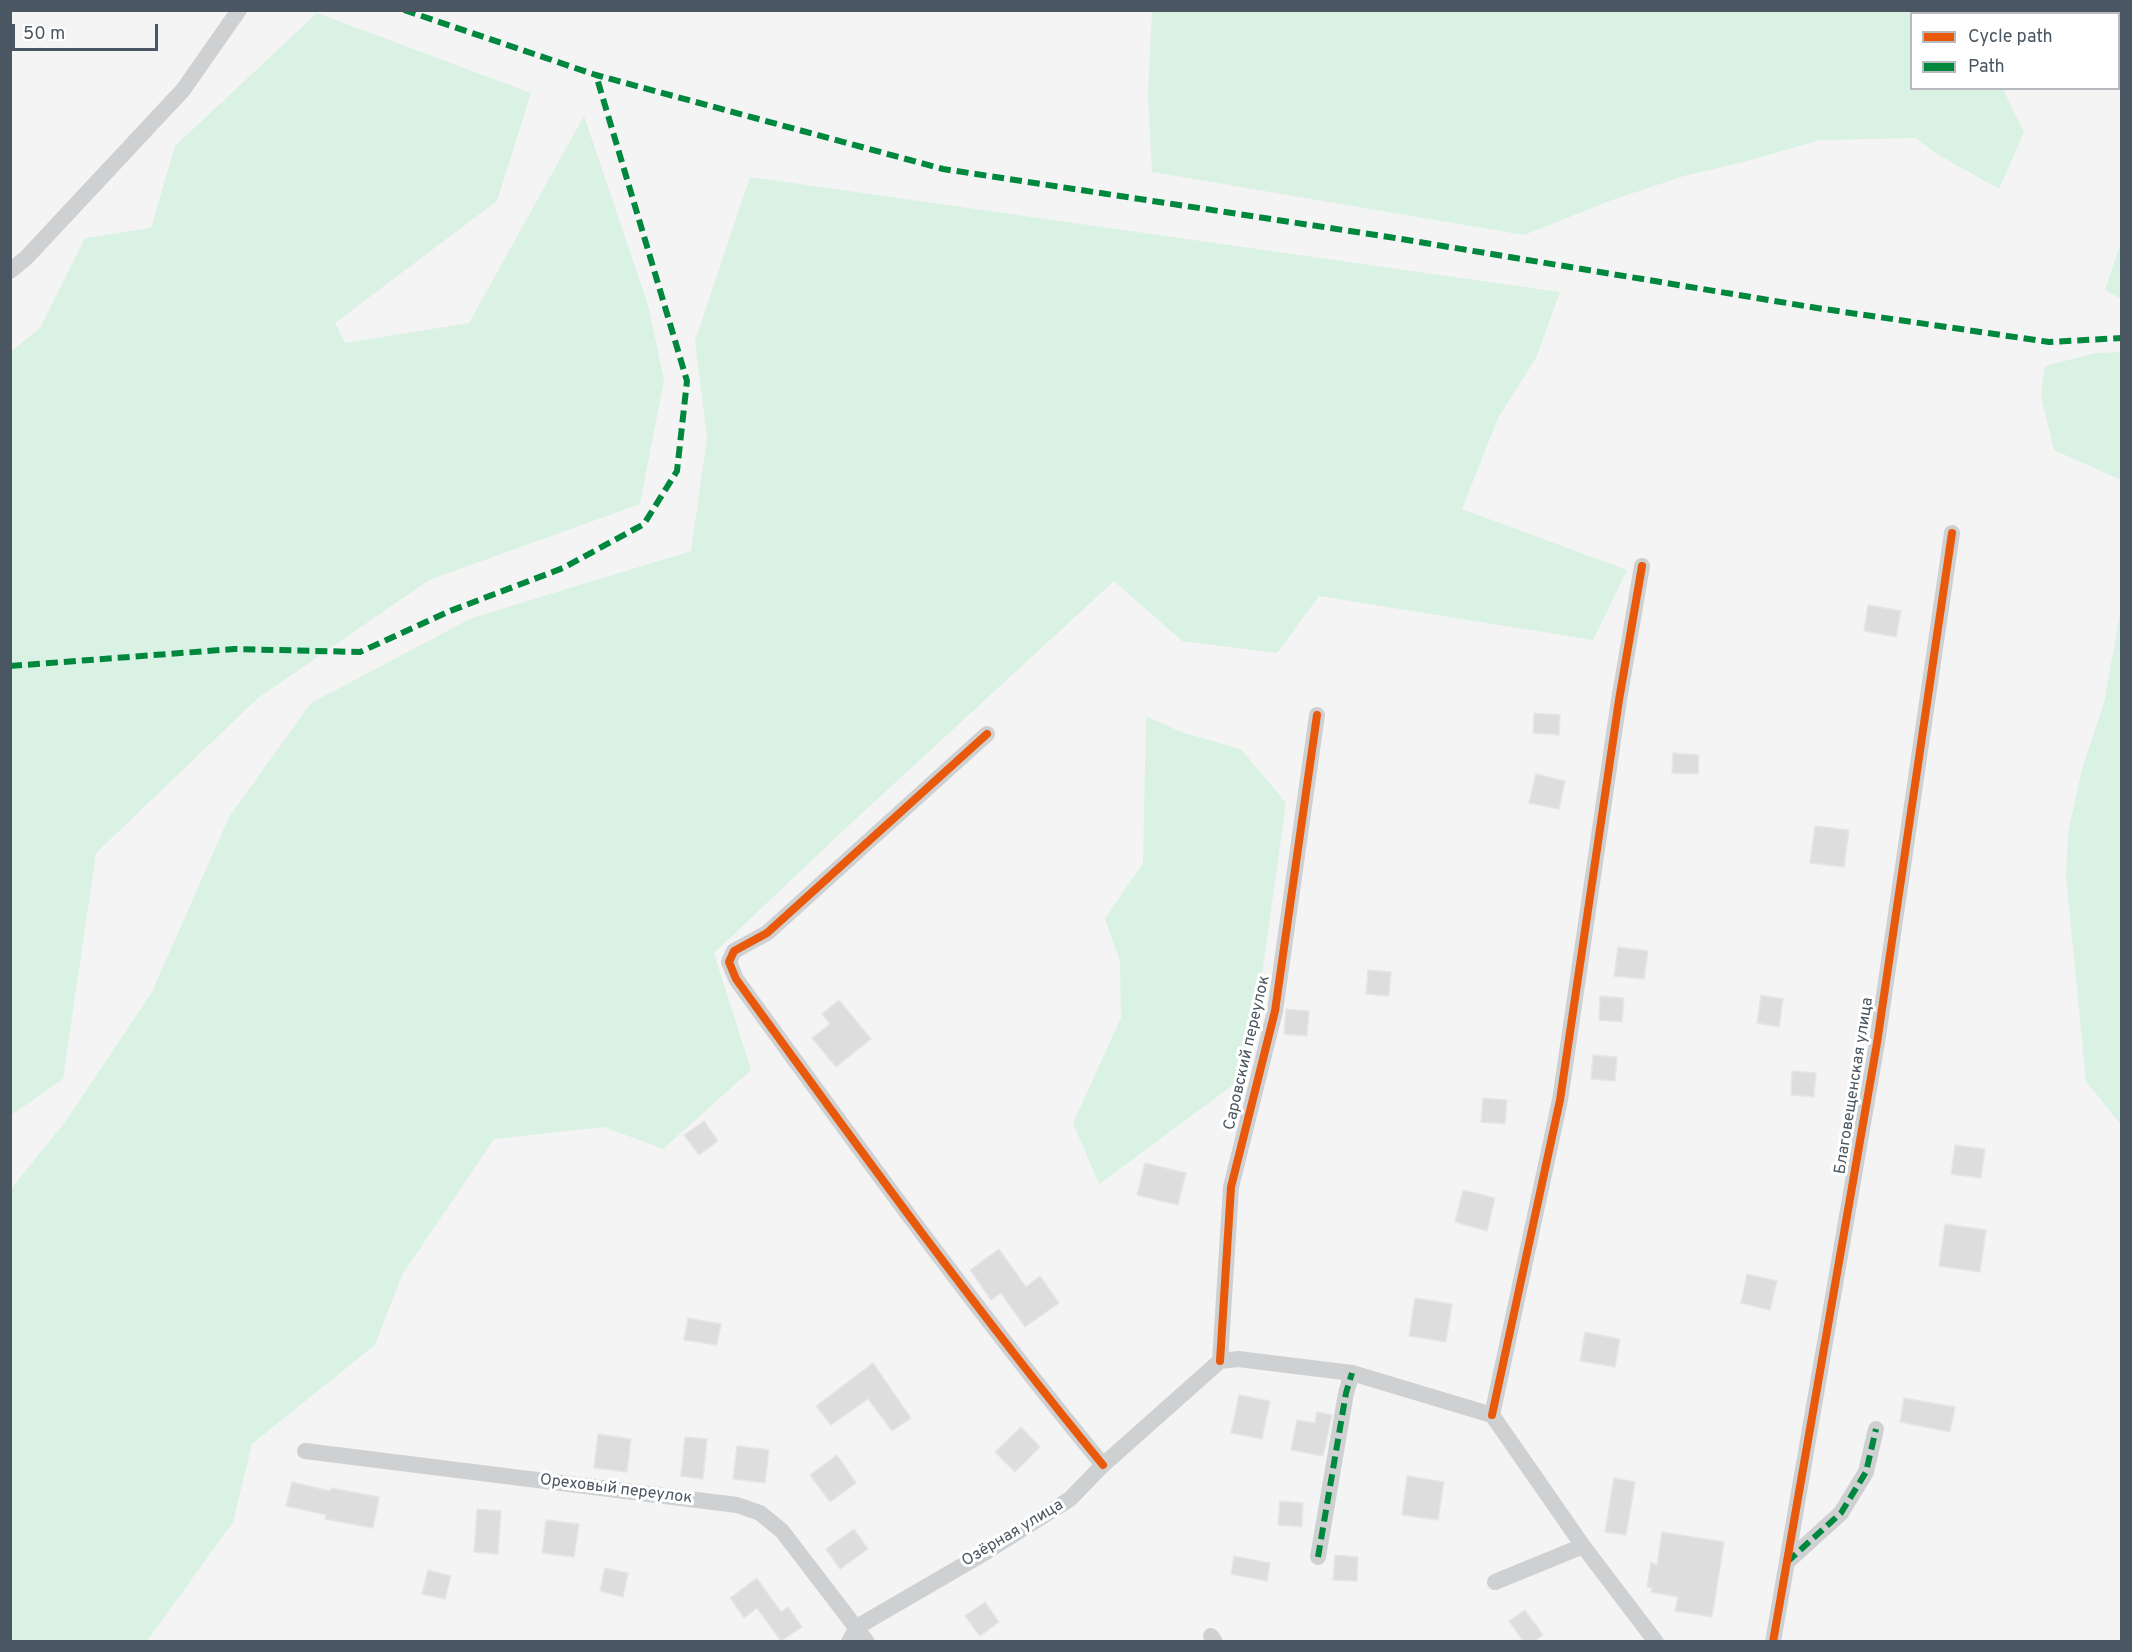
<!DOCTYPE html>
<html>
<head>
<meta charset="utf-8">
<style>
	body { margin:0 }
	#map { position:relative; width:2132px; height:1652px; overflow:hidden; background:#f4f4f4; font-family:Overpass,sans-serif }
	canvas { display:block }
	.frame { position:absolute; inset:0; border:12px solid #4a5661; pointer-events:none }
	.legend { position:absolute; left:1910px; top:12px; width:210px; height:78px; box-sizing:border-box; background:#fff; border:2px solid #b7bbc0; margin:0; padding:8px 10px; list-style:none; font-size:18px; color:#4a5661 }
	.legend li { display:flex; align-items:center; gap:12px; height:30px }
	.legend b { width:30px; border:2px solid #b7bbc0 }
	.scale { position:absolute; left:12px; top:24px; width:146px; height:27px; box-sizing:border-box; border:3px solid #4a5661; border-top:0; padding-left:8px; font-size:18px; line-height:21px; white-space:nowrap; color:#4a5661; -webkit-text-stroke:4px #fff; paint-order:stroke }
</style>
</head>
<body>
<div id="map">
<canvas width="2132" height="1652"></canvas>
<div class="frame"></div>
<ul class="legend">
<li><b style="height:8px;background:#e8590c"></b>Cycle path</li>
<li><b style="height:8px;background:#00873e"></b>Path</li>
</ul>
<div class="scale">50 m</div>
</div>
<script>
const c = document.querySelector('canvas').getContext('2d');
c.lineJoin = 'round';
function fillPath(path, color) { c.fillStyle = color; c.fill(path, 'evenodd'); }
function strokePath(path, color, width, dash) { c.strokeStyle = color; c.lineWidth = width; c.lineCap = dash ? 'butt' : 'round'; c.setLineDash(dash || []); c.stroke(path); }
function drawText(font, color, halo, rows, align = 'center') {
  c.font = font + ' Overpass,sans-serif'; c.lineWidth = 6; c.setLineDash([]); c.textBaseline = 'middle'; c.strokeStyle = halo; c.fillStyle = color; for (const [text, x, y, turn = 0] of rows) {
    c.save(); c.translate(x, y); c.rotate((+turn || 0) * Math.PI / 180); c.textAlign = isNaN(turn) ? turn : align; if (halo) c.strokeText(text, 0, 0); c.fillText(text, 0, 0); c.restore();
  }
}
fillPath(new Path2D(`
	M1152 11H1975L1976 13 1912 14V88L2003 89 2024 132 1999 189 1937 154 1915 138 1820 140 1744 162 1687 175 1612 200 1524 235 1152 172 1148 94Z
	M317 13 531 93 497 201 335 323 345 343 469 323 584 116 648 305 664 380 640 504 429 580 258 698 96 853 63 1079 11 1115V352L40 328 85 238 151 228 175 146Z
	M750 177 1560 292 1536 358 1498 418 1462 509 1627 570 1593 640 1319 596 1277 653 1182 641 1114 581 846 828 714 953 751 1070 663 1149 604 1127 494 1139 402 1275 375 1345 252 1444 233 1522 147 1641H11V1189L65 1122 152 992 229 817 311 703 472 618 691 551 707 438 695 341Z
	M2121 242V299L2105 290Z
	M2121 352H2122L2121 480 2054 450 2041 396 2045 366 2096 353Z
	M2121 608 2122 1125H2121L2086 1081 2066 877 2068 833 2082 769 2104 703Z
	M1146 716 1181 732 1241 749 1286 803 1248 1074 1099 1184 1073 1123 1121 1018 1120 961 1105 919 1143 863Z`), '#d9f2e3');
const building = new Path2D(`
	M1868 605 1901 611 1896 637 1864 631Z
	M1534 713 1560 715 1559 735 1533 733Z
	M1673 753 1699 755 1698 774 1672 773Z
	M1536 774 1565 781 1559 809 1529 803Z
	M1815 826 1849 830 1844 867 1810 863Z
	M1618 947 1648 951 1644 979 1614 976Z
	M1368 970 1391 972 1389 996 1366 994Z
	M1761 995 1783 999 1779 1027 1757 1023Z
	M1600 996 1624 998 1622 1022 1599 1020Z
	M839 1000 871 1039 836 1067 812 1038 830 1024 822 1014Z
	M1286 1009 1309 1011 1307 1036 1284 1034Z
	M1593 1055 1617 1057 1615 1081 1591 1079Z
	M1792 1071 1816 1073 1814 1097 1791 1095Z
	M1483 1098 1507 1100 1505 1124 1481 1122Z
	M704 1121 718 1141 699 1155 684 1135Z
	M1955 1145 1985 1149 1981 1178 1951 1174Z
	M1145 1163 1186 1173 1178 1205 1137 1195Z
	M1463 1190 1495 1198 1487 1231 1455 1222Z
	M1945 1224 1986 1230 1980 1272 1939 1266Z
	M999 1249 1026 1287 1040 1276 1059 1303 1025 1327 1001 1293 991 1300 970 1270Z
	M1747 1274 1777 1281 1770 1310 1741 1303Z
	M1415 1298 1452 1304 1446 1342 1409 1336Z
	M688 1318 721 1324 717 1345 684 1340Z
	M1585 1332 1620 1339 1615 1367 1580 1361Z
	M873 1363 911 1418 892 1431 868 1399 831 1425 816 1406Z
	M1239 1395 1270 1401 1262 1439 1231 1433Z
	M1904 1398 1955 1407 1950 1432 1900 1422Z
	M1317 1412 1332 1415 1323 1456 1291 1450 1297 1420 1315 1423Z
	M1021 1427 1040 1447 1015 1472 995 1452Z
	M598 1434 631 1439 627 1472 594 1468Z
	M685 1437 707 1439 703 1479 681 1476Z
	M737 1446 769 1450 765 1483 733 1479Z
	M837 1455 856 1483 830 1502 810 1475Z
	M1407 1476 1444 1482 1438 1520 1402 1515Z
	M1614 1478 1635 1482 1626 1535 1605 1532Z
	M292 1482 330 1491 331 1488 379 1497 373 1528 325 1519 326 1515 286 1506Z
	M1280 1501 1303 1503 1302 1527 1278 1525Z
	M477 1509 501 1511 498 1554 474 1552Z
	M546 1520 579 1524 574 1557 542 1553Z
	M854 1529 868 1549 840 1569 826 1549Z
	M1662 1532 1724 1542 1712 1617 1675 1611 1678 1597 1651 1592 1652 1588 1647 1587 1651 1562 1657 1565Z
	M1335 1555 1358 1557 1357 1581 1333 1580Z
	M1234 1556 1270 1563 1267 1581 1231 1574Z
	M605 1568 628 1573 623 1597 600 1591Z
	M428 1570 451 1576 445 1599 422 1594Z
	M757 1578 781 1612 788 1607 802 1627 781 1641 757 1608 744 1618 730 1598Z
	M985 1602 999 1622 980 1636 965 1616Z
	M1525 1610 1543 1635 1534 1641H1523L1509 1621Z`);
fillPath(building, '#ddddde');
strokePath(building, '#e5e6e7', 1.5);
strokePath(new Path2D(`
	M10 271 26 258 183 90 239 10
	M987 734 767 933 734 951 729 962 736 979C855 1143 974 1308 1103 1465
	M1220 1361 1231 1187 1275 1011 1317 715
	M1220 1361 1238 1359 1352 1373 1492 1415 1583 1546 1656 1642
	M1492 1415 1560 1100 1619 700 1642 566
	M305 1451 737 1505 760 1513 782 1531 867 1642
	M1318 1557 1346 1393 1352 1373
	M1787 1562 1841 1513 1866 1472 1876 1429
	M1495 1582 1583 1546
	M1211 1636 1215 1642
	M849 1642 857 1627 986 1552 1070 1499 1103 1465 1220 1361
	M1773 1642 1877 1043 1952 533`), '#ced0d2', 16);
strokePath(new Path2D(`
	M404 10 596 75 943 169 1389 237 1817 308 2049 342 2122 338
	M10 666 234 649 360 652 450 611 563 568 644 524 677 471 687 381 596 75
	M1318 1557 1346 1393 1352 1373
	M1787 1562 1841 1513 1866 1472 1876 1429`), '#00873e', 6, [12, 6]);
strokePath(new Path2D(`
	M987 734 767 933 734 951 729 962 736 979C855 1143 974 1308 1103 1465
	M1220 1361 1231 1187 1275 1011 1317 715
	M1492 1415 1560 1100 1619 700 1642 566
	M1773 1642 1877 1043 1952 533`), '#e8590c', 8);
drawText('16px', '#4a5661', '#fff', [
	["Саровский переулок",1248,1053,-77],
	["Благовещенская улица",1855,1086,-81],
	["Ореховый переулок",616,1490,7],
	["Озёрная улица",1013,1534,-31]
]);
</script>
</body>
</html>
